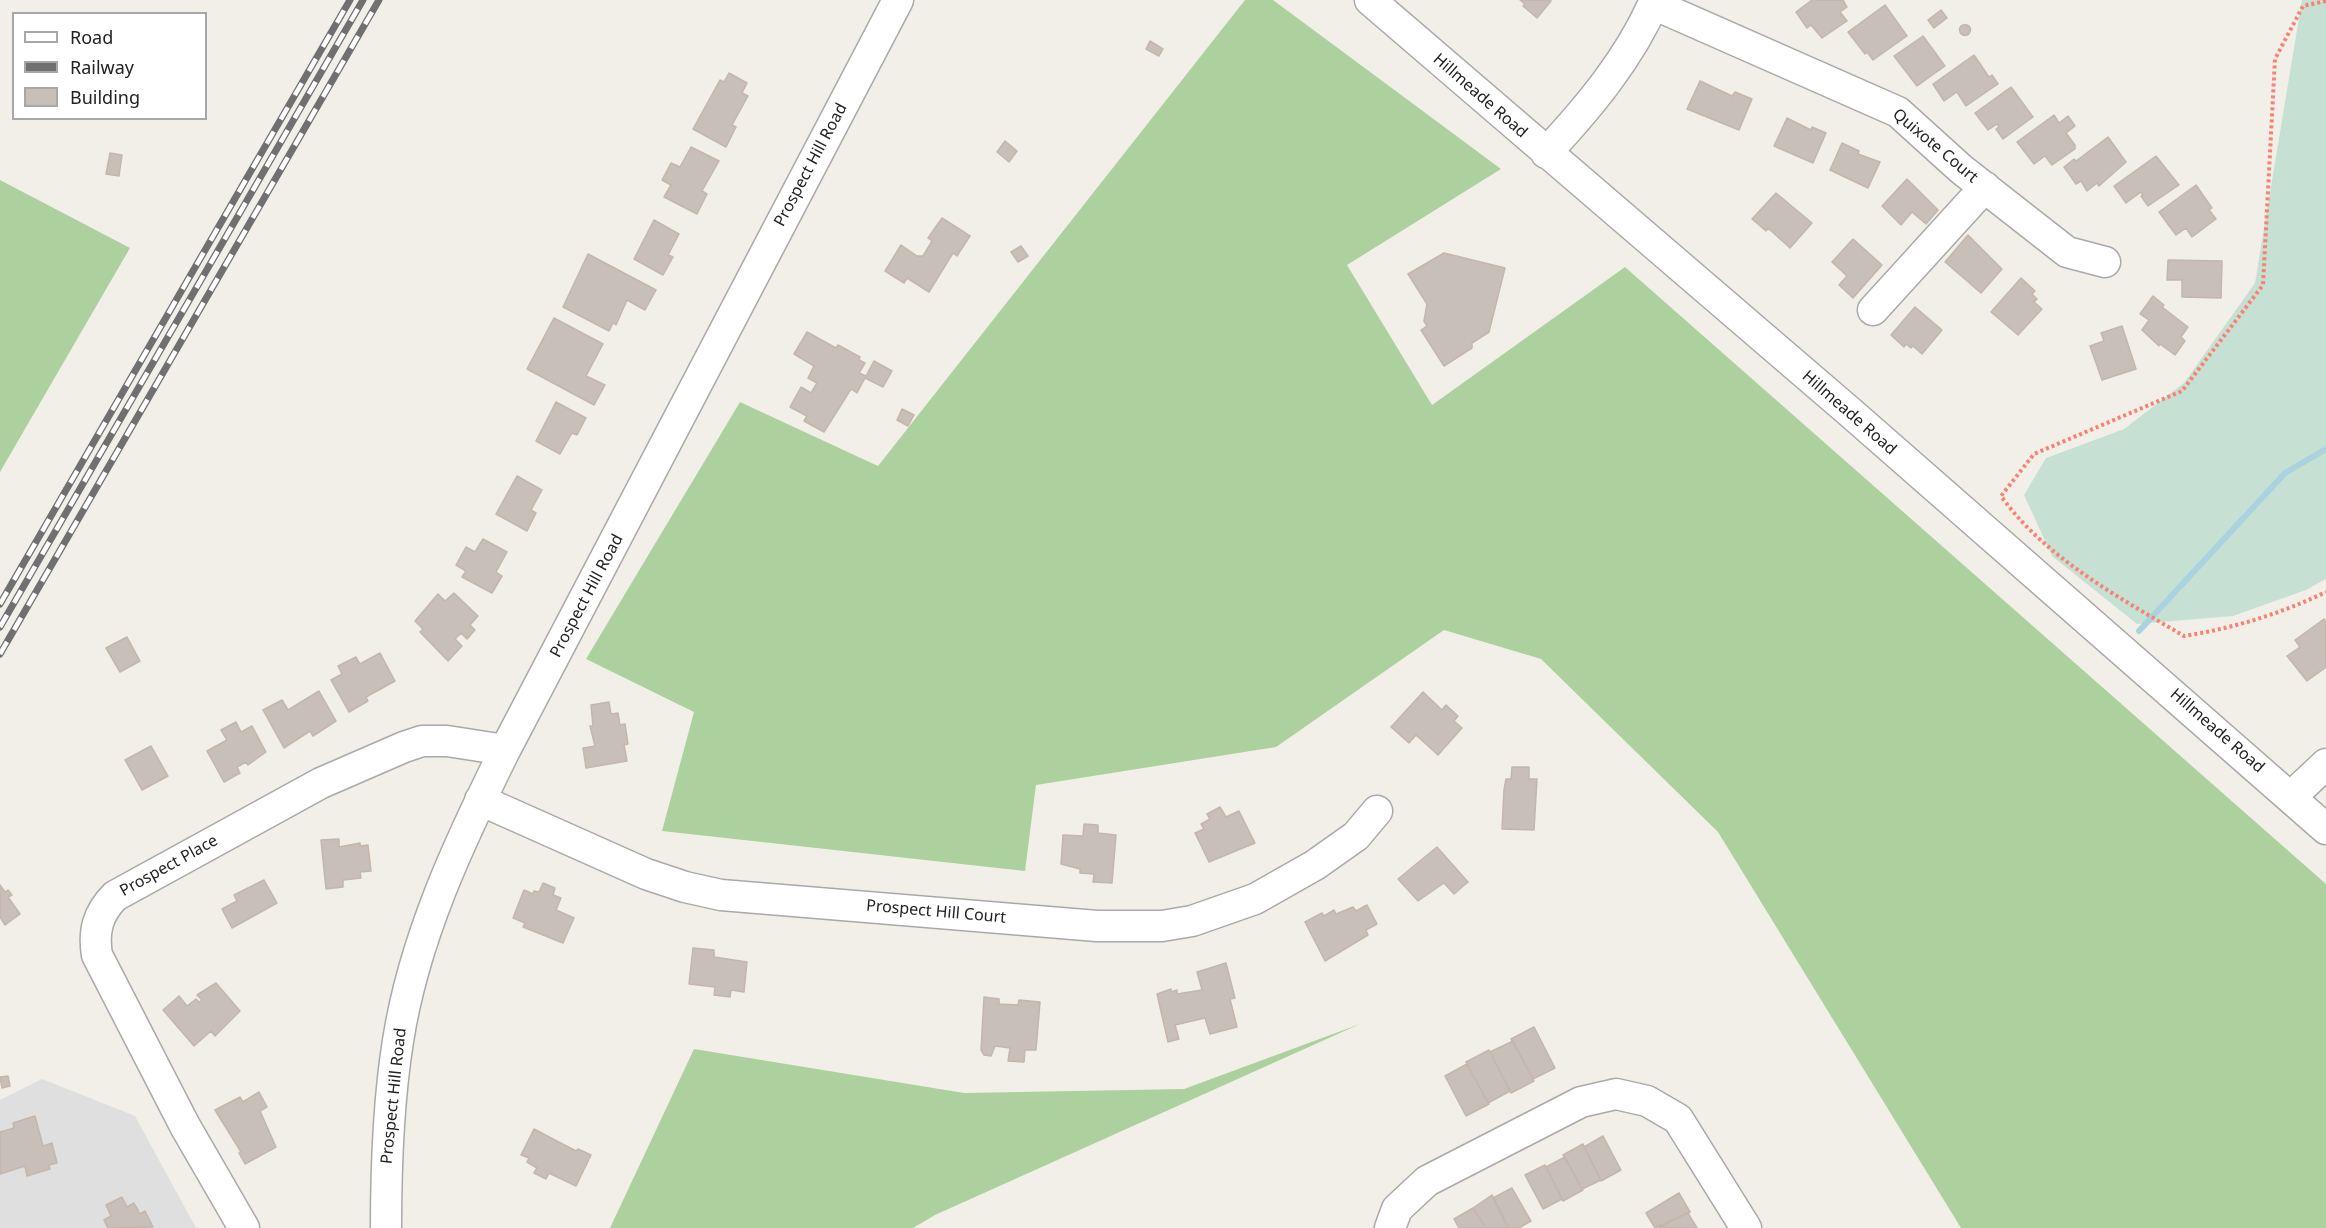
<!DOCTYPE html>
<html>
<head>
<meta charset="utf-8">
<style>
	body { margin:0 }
	#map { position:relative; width:2326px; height:1228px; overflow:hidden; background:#f2efe9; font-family:"Noto Sans",sans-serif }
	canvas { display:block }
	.legend { position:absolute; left:12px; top:12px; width:195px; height:108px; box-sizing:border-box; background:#fff; border:2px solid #a7a7a7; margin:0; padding:8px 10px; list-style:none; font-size:18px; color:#222 }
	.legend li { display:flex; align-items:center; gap:12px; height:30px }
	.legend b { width:30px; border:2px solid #a7a7a7 }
</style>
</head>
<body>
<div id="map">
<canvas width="2326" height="1228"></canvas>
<ul class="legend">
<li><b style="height:8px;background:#fff"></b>Road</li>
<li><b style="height:8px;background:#707070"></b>Railway</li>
<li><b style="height:16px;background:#c7bfb8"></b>Building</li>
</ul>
</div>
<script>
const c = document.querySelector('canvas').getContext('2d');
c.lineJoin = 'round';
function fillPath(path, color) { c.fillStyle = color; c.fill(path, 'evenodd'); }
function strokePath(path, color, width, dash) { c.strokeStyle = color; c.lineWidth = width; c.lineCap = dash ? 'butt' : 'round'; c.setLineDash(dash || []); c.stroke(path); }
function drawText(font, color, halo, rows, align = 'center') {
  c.font = font + ' "Noto Sans",sans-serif'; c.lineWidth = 4.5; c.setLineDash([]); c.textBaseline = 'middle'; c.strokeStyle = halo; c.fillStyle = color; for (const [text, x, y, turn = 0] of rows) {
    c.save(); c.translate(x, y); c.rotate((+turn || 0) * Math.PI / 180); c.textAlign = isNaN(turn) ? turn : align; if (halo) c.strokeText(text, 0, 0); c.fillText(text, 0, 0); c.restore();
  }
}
fillPath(new Path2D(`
	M42 1079 135 1116 196 1228H0V1100Z`), '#e0dfdf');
fillPath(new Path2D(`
	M1245 0H1273L1501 169 1347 265 1432 405 1625 267 2326 884V1228H1961L1718 832 1541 659 1444 630 1276 747 1036 785 1025 871 662 831 694 712 586 659 740 402 878 466Z
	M0 180 130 248 0 472Z
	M1360 1024 935 1215 913 1228H610L694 1049 964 1093 1184 1089Z`), '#add19e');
fillPath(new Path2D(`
	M2302 0H2326V579L2306 590 2233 616 2137 624 2052 556 2024 495 2046 458 2124 429 2184 383 2255 283Z`), '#c6e0d4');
strokePath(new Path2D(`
	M2139 631 2285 473 2326 449`), '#aad3df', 6);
const building = new Path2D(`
	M1520 0H1550L1551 1 1537 18 1523 6 1525 4Z
	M1812 0H1843L1847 7 1840 12 1847 21 1822 38 1811 25 1807 28 1796 12Z
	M1885 5 1907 36 1873 60 1867 52 1865 54 1848 32Z
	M1941 10 1947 18 1934 28 1928 20Z
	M1959.5 30a5.5 5.5 0 1 1 11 0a5.5 5.5 0 1 1-11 0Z
	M1923 36 1945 66 1917 86 1894 56Z
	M1150 41 1163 49 1159 56 1146 49Z
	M1974 55 1989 77 1992 75 1998 84 1966 106 1957 92 1944 101 1933 84Z
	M729 73 747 83 742 93 748 96 732 125 736 127 726 147 693 129 720 80 724 82Z
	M1700 81 1732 96 1735 92 1752 99 1739 130 1687 109Z
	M2011 87 2033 117 2003 139 1996 129 1999 127 1997 124 1988 130 1975 113Z
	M2054 115 2059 123 2068 116 2075 126 2066 133 2075 145V149L2052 165 2045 156 2034 164 2017 142Z
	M1787 118 1811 130 1812 127 1826 133 1813 163 1774 146Z
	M2108 137 2126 162 2099 186 2097 183 2087 191 2081 181 2076 184 2064 167 2074 159 2076 161Z
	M1005 141 1017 151 1009 162 997 152Z
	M1842 143 1859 151 1858 154 1880 162 1868 188 1830 170Z
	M691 147 719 161 702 191 707 194 697 214 664 197 671 185 662 180 671 163 680 167Z
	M110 153 122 155 119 176 106 174Z
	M2156 156 2179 185 2148 206 2141 196 2143 195 2141 192 2126 203 2114 186Z
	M1907 179 1938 210 1926 224 1912 212 1901 225 1882 206Z
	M2196 185 2212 208 2209 210 2216 219 2192 237 2186 228 2176 235 2159 212Z
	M1776 193 1812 223 1790 248 1768 228 1766 231 1752 219Z
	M942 218 970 236 957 256 953 253 929 292 907 278 904 283 885 271 901 245 917 256H923L932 241 928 238Z
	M654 220 679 234 668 255 673 257 663 275 634 259Z
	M1968 235 2002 269 1981 293 1945 262Z
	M1853 239 1882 265 1853 298 1839 285 1847 276 1832 262Z
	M1021 246 1028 256 1018 262 1011 252Z
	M1444 253 1505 268 1489 332 1472 343V348L1444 366 1421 330 1427 326 1424 321 1427 304 1408 274Z
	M588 254 656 290 645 310 627 300 616 325 613 323 609 331 563 307Z
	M2168 260 2222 261 2221 298 2182 297V280H2167Z
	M2021 278 2035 291 2032 294 2037 299 2034 302 2042 309 2018 335 1991 312Z
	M2153 296 2164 305 2162 307 2188 327 2181 337 2185 341 2175 355 2160 344 2159 346 2142 330 2149 320 2140 314Z
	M1915 307 1942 330 1922 354 1913 346 1911 348 1906 344 1904 347 1891 335Z
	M554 318 603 344 586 376 605 385 594 405 527 369Z
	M2122 326 2136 369 2102 380 2090 346 2104 341 2101 333Z
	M807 332 836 348 838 345 860 357 859 360 865 363 859 373 866 376 874 361 892 371 883 387 865 378 857 393 851 389 824 432 804 421 807 416 790 407 801 387 811 393 817 383 808 378 814 366 794 354Z
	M556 402 586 418 577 435 572 433 560 454 536 441Z
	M902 409 914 415 908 426 897 420Z
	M517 476 542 490 531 510 536 513 527 531 496 514Z
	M483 539 507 552 496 572 502 576 492 593 462 577 466 571 456 565 466 547 475 552Z
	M454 593 478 616 470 625 475 630 467 639 461 633 455 639 462 646 448 661 420 632 423 629 415 621 438 594 445 601Z
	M2324 619 2326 622V667L2307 681 2287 656 2300 647 2295 640Z
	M127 637 140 661 120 672 106 648Z
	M380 653 395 681 366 697 368 701 349 712 331 680 342 674 338 666 356 657 360 664Z
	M319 691 336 721 313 736 310 731 284 748 263 710 282 700 288 710Z
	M1423 692 1442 710 1446 705 1458 716 1454 721 1462 728 1438 755 1416 735 1409 743 1391 727Z
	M609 702 611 714 618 713 620 725 625 724 628 744 624 745 627 761 586 768 583 748 595 746 590 726H593L591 705Z
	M236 722 241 732 252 726 266 752 248 765 246 762 237 767 240 773 224 782 207 751 227 740 221 730Z
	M151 746 168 776 142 790 125 760Z
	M1512 767H1529V779H1537L1534 830 1502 829 1504 790 1506 779H1511Z
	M1220 807 1226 817 1239 811 1255 843 1209 862 1195 833 1204 829 1201 824 1210 819 1207 814Z
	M1084 824 1098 825V833L1116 835 1112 883 1093 882 1094 874 1080 873V869L1061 864 1063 835 1083 836Z
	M339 839V847L360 843V846L368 845 371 871 360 872 361 878 343 880V887L326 889 321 840Z
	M1437 847 1468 882 1454 894 1444 883 1418 901 1398 879Z
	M264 880 277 903 232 928 222 909 237 901 234 895Z
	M543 883 555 888 553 895 561 898 556 910 574 918 563 943 523 927 525 923 513 918 524 890 533 894 534 891 539 892Z
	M0 885 5 892 8 890 12 895 8 897 20 914 5 925 0 917Z
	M1367 905 1377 924 1366 930 1368 935 1325 961 1305 922 1322 913 1324 916 1334 910 1336 914 1353 907 1356 911Z
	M693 948 714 950V957L747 962 744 992 731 990 730 997 714 995 715 987 689 984Z
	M1226 963 1235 998 1230 999 1237 1027 1210 1034 1205 1018 1175 1025 1179 1039 1168 1042 1157 994 1171 989V992L1177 990V994L1202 990 1197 972Z
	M216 983 240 1011 215 1036 211 1031 194 1046 163 1010 179 996 187 1006 196 999 199 1002 202 1000 197 995Z
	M984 997 999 999V1004L1018 1005 1019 1000 1040 1002 1036 1050H1025L1024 1062 1008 1061 1010 1048 995 1046 991 1056 984 1055 981 1050Z
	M1534 1027 1555 1068 1533 1079 1511 1039Z
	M1513 1041 1534 1081 1511 1093 1490 1052Z
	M1489 1050 1510 1091 1488 1103 1466 1062Z
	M1467 1064 1489 1104 1466 1116 1445 1076Z
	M8 1076 10 1086 2 1088 0 1077Z
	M259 1092 267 1107 260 1111 276 1147 245 1164 239 1153 241 1152 215 1110 240 1097 243 1102Z
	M35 1116 43 1146 52 1143 57 1163 49 1165 50 1169 27 1176 25 1166 0 1174V1132L14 1128 13 1123Z
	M534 1129 576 1151 578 1149 591 1155 576 1186 549 1173 546 1179 534 1173 537 1168 527 1162 529 1158 521 1155Z
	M1603 1136 1621 1170 1601 1181 1584 1147Z
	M1583 1144 1601 1180 1582 1189 1563 1155Z
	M1565 1157 1583 1190 1563 1201 1546 1167Z
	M1545 1165 1562 1199 1543 1209 1525 1175Z
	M1512 1188 1531 1221 1519 1228H1508L1493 1198Z
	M1679 1193 1690 1212 1655 1228 1646 1213Z
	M1492 1195 1502 1214 1508 1228H1486L1473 1208Z
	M122 1197 127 1207 134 1203 140 1214 145 1211 153 1227 108 1228 104 1220 111 1216 106 1205Z
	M1473 1208 1486 1228H1459L1454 1219Z
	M1688 1213 1697 1228H1659L1673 1220Z`);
fillPath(building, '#c7bfb8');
strokePath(building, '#c4b6ab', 1.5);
const minor = new Path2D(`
	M1370 0 1851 413 2326 829
	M1653 4 1898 112 1961 169 2067 252 2105 262
	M1546 153C1589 107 1630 58 1655 0
	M1873 310 1985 187
	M2292 796 2326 764
	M480 800 646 874 685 887 721 895 1097 926H1162L1192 921 1255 899 1315 865 1356 836 1377 811
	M244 1228 185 1126 97 955C93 931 98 913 115 896L321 783 404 747 422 741H447L505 750
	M386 1228C386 1166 388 1103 398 1041 414 938 459 843 505 750L898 0
	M1390 1228 1397 1209 1427 1181 1581 1102 1616 1094 1647 1101 1678 1119 1746 1228`);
strokePath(minor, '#a9a9a9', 33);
strokePath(new Path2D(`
	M2326 1 2303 6 2275 59 2263 285 2182 391 2034 454 2001 496C2045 558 2120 598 2184 636 2234 628 2280 614 2326 592`), '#fa8072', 4, [3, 3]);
strokePath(minor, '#fff', 30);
const rail = new Path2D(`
	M0 604 350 0
	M0 627 363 0
	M0 654 379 0`);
strokePath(rail, '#707070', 7);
strokePath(rail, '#fff', 4.5, [14]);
drawText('16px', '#222', '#fff', [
	["Hillmeade Road",1480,96,41],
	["Quixote Court",1935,146,40],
	["Prospect Hill Road",811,165,-62],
	["Hillmeade Road",1849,413,41],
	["Prospect Hill Road",587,596,-62],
	["Hillmeade Road",2217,731,41],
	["Prospect Place",169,866,-29],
	["Prospect Hill Court",936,912,5],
	["Prospect Hill Road",394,1096,-84]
]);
</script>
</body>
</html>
